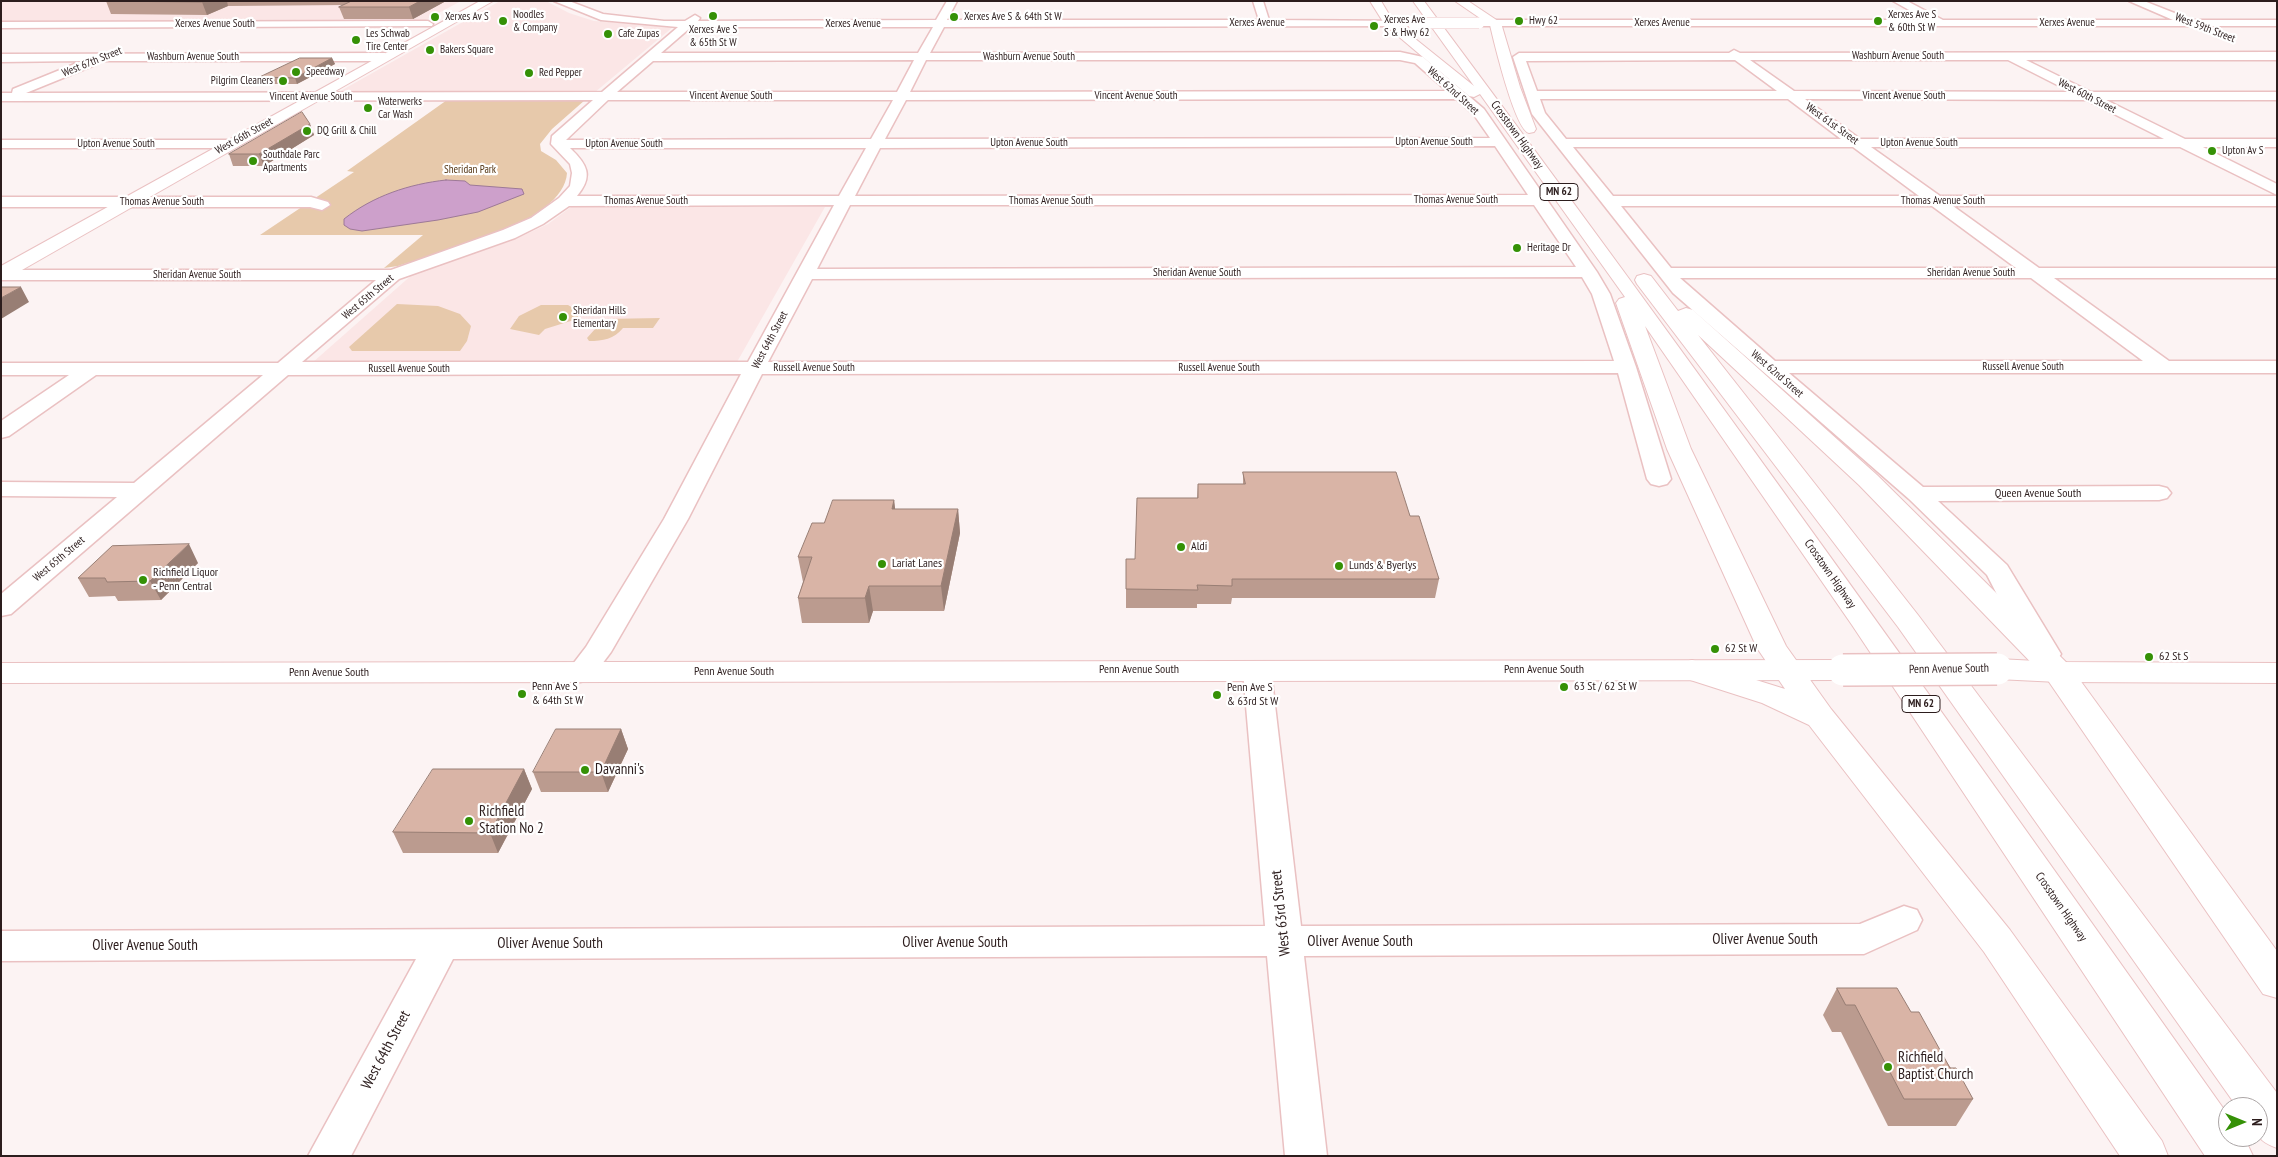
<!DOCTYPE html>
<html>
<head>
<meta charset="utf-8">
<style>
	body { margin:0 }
	#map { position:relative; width:2278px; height:1157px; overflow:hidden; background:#fcf3f3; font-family:"PT Sans Narrow",sans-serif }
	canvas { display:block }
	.frame { position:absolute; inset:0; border:2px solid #2c1d1d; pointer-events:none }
	.north { position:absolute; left:2218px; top:1097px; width:50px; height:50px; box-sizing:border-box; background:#fff; border:1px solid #aba5a5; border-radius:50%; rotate:90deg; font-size:14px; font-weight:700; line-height:20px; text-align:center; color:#2c1d1d }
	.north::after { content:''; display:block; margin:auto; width:18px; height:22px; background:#359106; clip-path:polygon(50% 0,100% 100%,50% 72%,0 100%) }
</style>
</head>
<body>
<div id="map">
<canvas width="2278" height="1157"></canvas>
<div class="frame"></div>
<div class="north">N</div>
</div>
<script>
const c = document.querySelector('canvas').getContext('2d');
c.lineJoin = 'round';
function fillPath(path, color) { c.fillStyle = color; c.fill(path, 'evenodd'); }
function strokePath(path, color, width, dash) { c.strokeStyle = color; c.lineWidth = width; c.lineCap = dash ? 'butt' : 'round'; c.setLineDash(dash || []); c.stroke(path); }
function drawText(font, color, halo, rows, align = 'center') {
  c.font = font + ' "PT Sans Narrow",sans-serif'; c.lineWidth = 4.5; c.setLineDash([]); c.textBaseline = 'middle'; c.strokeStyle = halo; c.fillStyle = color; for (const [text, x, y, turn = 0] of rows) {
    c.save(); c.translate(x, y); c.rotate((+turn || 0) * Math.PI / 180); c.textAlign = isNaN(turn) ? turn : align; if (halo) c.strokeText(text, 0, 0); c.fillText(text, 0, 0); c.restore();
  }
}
fillPath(new Path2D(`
	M1 1H461L422 22 1 23Z
	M500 1H546L569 13 594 21 673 27 594 93H337Z
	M571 207H825L737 362 312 363 414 273 511 241 548 224Z`), '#fbe6e6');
fillPath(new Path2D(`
	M447 100H585L552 129 540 144 541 151 556 160 567 173C564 224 439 253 398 266L384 268 423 235H260L354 172 347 171Z
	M397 304 438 306 460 314 471 326 467 341 460 351H352L349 347Z
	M541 305H568L580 312 577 319 545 329 539 335 510 329 519 316Z
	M660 318 653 328H623C614 339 603 341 589 341L587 338 604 319Z`), '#e7c9ab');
const water = new Path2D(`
	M446 180 465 181 470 185 522 189 524 194 478 212 438 220 362 231 350 229 344 225V219C373 196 409 184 446 180Z`);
fillPath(water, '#cda0cb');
strokePath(water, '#9d7997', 1);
const minor = new Path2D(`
	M554 1H569L603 14 664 21H685L695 15 700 18 698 21 936 20 947 1H957L947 20H1259L1253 1H1263L1269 20 1417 21 1418 23 1413 26 944 27 930 53 1400 52 1423 57 1484 109 1597 272 1610 294 1636 367 1671 479 1667 484 1659 486 1651 484 1647 479 1618 373 762 374 688 519 611 652 590 680 580 682 570 680 566 673 586 647 664 519 741 374 288 375 11 614 1 616V594L117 497 1 496V482L134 483 263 375H96L9 436 1 438V421L69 375H1V363H278L376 280H1V270H391L503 230 531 218 559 198 570 186 572 173 570 164 551 144 552 136 593 100 1 101V93H12L13 89 82 61 1 62V54L385 53 391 57 385 61H96L95 65 26 93 602 92 678 27 601 20ZM691 27H933L918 53H661ZM914 60 897 92H617L653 61ZM926 60H1400L1415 63 1447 91 910 92ZM1456 99 1474 115 1490 138 885 139 906 100ZM608 100H893L871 139 566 140ZM1495 146 1528 195 855 196 880 148ZM570 148H866L839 196H577C594 176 587 164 570 148ZM834 205 748 362H302L399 279 515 238 543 224 569 206ZM850 205H1534L1576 267 817 269ZM1582 277 1592 294 1614 361 768 362 812 279Z
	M1893 1H1907L1943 20H2173L2129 1H2144L2182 16V20H2277V26H1479L1474 23 1479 20H1927Z
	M428 21 433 24 432 26 1 28V22Z
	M1734 50 1740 53 2277 52V60H2026L2091 92H2277V100H2106L2185 139H2277V147H2203L2277 184V195L2180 147H1871L1940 196H2277V206H1953L2039 268H2277V278H2054L2169 361H2277V373H1789L1923 487 2159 486 2167 488 2171 493 2167 498 2159 500 1938 501 2007 565 2061 654 2057 660 2047 663 2037 660 2006 612 1987 575 1909 499 1673 293 1532 114 1513 57 1519 53H1729ZM1735 60 1777 91H1537L1526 61ZM1750 60H2008L2071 92 1794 91ZM1540 99H1788L1841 139H1566L1545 113ZM1805 99 2086 100 2164 139H1860ZM1573 147H1853L1919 196H1613ZM1621 206H1932L2016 268H1671ZM1680 278H2031L2143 361H1775Z
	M1 140H230L237 144 230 148H1Z
	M1 197H311L328 202 330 205 322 210 310 207H1Z
	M1257 662 1267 664 1271 671 1301 926 1860 924 1904 906 1917 910 1922 920 1917 930 1864 954 1304 956 1327 1156H1285L1267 956 453 959 351 1156H308L416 959 1 961V931L1265 926 1243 671 1247 664Z`);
const major = new Path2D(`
	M480 1H493L8 278 1 280V266Z
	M1997 659 2058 662 2277 663V683L2058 682 1997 679 1986 676 1982 669 1986 662Z
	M1843 660 1854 663 1858 670 1854 677 1843 680 1 683V663Z`);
const highway = new Path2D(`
	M1370 1H1381L1393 21 1474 86 1413 1H1424C1698 368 1963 741 2228 1115V1137H2244L2253 1156H2205L1852 625 1645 326 1691 449 1786 646 1831 709 2010 930 2162 1141 2168 1156H2120L1984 952 1809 725 1762 703 1681 677 1677 670 1681 663 1692 660 1785 689 1757 648 1667 449 1616 303 1619 299 1625 297 1480 94 1474 97 1469 96 1385 25Z
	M1455 1H1468L1501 23 1520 87 1536 129 1534 132 1529 133C1515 130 1494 42 1490 25Z
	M1644 274 1651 276 1678 311 1686 308 1693 310 1877 475 2069 665 2277 951V998L2263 994 2047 679 1859 485 1698 335 1918 615 2277 1093V1148C2251 1138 2258 1132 2258 1107H2237L1898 627 1637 284 1635 280 1637 276Z`);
strokePath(minor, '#eac1c2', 3);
strokePath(major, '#eac1c2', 2);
strokePath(highway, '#eac1c2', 2);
fillPath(minor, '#fff');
fillPath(major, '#fff');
fillPath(highway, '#fff');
const minorBridge = new Path2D(`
	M1413 23H1479`);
const majorBridge = new Path2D(`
	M1843 670 1997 669`);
strokePath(minorBridge, '#eac1c2', 12, []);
strokePath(majorBridge, '#eac1c2', 34, []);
strokePath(minorBridge, '#fff', 11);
strokePath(majorBridge, '#fff', 31);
fillPath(new Path2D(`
	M106 1H446L413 19H344L339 7 344 5 228 6 207 15 111 14Z
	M332 58 335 64 297 84H262L260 77Z
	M310 124 314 135 264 166H233L229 154Z
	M1243 472 1410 516 1439 579 1435 598H1232L1231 604H1197V608H1126V589L1135 559 1197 498 1198 484H1243Z
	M894 500 895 509H958L960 533 944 611H873L869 623H802L798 598 803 582 798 557 824 523Z
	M198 563 161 600 118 601 115 596 89 597 78 578Z
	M621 729 628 749 608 792H541L533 772Z
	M524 769 532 789 498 853H403L393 832Z
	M1837 988 1911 1012 1973 1099 1956 1126H1888L1841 1032H1832L1823 1015Z`), '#bb9b8f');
fillPath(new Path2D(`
	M205 1H227L228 6 207 15 202 2Z
	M420 1H446L413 19 409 7Z
	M332 58 335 64 297 84 295 78Z
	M310 124 314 135 264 166 259 154Z
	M21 287 29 302 1 319V298Z
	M894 500 897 524 892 509Z
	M958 509 960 533 944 611 941 586Z
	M189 544 198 563 161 600 150 581Z
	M869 586 873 611 869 623 865 598Z
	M621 729 628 749 608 792 601 772Z
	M524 769 532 789 498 853 490 833Z`), '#987e74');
const building = new Path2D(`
	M106 1H205L202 2Z
	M352 1H420L409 7H339Z
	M300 58H332L295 78 260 77Z
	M302 112 310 124 259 154H229Z
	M1 287H21L1 298Z
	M1243 472H1396L1410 516H1419L1439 579H1232V586L1197 585 1198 590 1126 589V559H1135L1137 498H1198V484H1245Z
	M833 500H894L892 509H958L941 586H869L865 598H798L812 557H798L812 523H824Z
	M189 544 150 581 107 582 105 578H78L112 546Z
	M556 729H621L601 772H533Z
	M433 769H524L490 833 393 832Z
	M1837 988H1897L1911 1012H1919L1950 1068H1956L1973 1099H1904L1855 1005H1846Z`);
fillPath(building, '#d9b4a6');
strokePath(building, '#987e74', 1);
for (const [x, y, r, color] of [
	[713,16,5,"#359106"],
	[435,17,5,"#359106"],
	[954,17,5,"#359106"],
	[503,21,5,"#359106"],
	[1519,21,5,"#359106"],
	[1878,21,5,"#359106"],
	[1374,26,5,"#359106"],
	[608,34,5,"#359106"],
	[356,40,5,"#359106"],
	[430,50,5,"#359106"],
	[296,72,5,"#359106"],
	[529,73,5,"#359106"],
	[283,81,5,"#359106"],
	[368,108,5,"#359106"],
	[307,131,5,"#359106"],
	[2212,151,5,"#359106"],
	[253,161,5,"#359106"],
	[1517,248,5,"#359106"],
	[563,317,5,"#359106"],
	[1181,547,5,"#359106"],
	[882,564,5,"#359106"],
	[1339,566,5,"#359106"],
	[143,580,5,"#359106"],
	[1715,649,5,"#359106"],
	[2149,657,5,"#359106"],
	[1564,687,5,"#359106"],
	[522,694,5,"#359106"],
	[1217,695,5,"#359106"],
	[585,770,5,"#359106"],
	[469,821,5,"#359106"],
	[1888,1067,5,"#359106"]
]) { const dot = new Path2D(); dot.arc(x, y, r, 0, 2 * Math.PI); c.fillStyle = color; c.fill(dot); strokePath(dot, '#fff', 2); }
drawText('11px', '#2c1d1d', '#fff', [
	["Noodles",513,15],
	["& Company",513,28],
	["Xerxes Ave S",1888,15],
	["& 60th St W",1888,28],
	["Xerxes Av S",445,17],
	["Xerxes Ave S & 64th St W",964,17],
	["Xerxes Ave",1384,20],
	["S & Hwy 62",1384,33],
	["Hwy 62",1529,21],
	["Xerxes Ave S",713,30,"center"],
	["& 65th St W",713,43,"center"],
	["Les Schwab",366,34],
	["Tire Center",366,47],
	["Cafe Zupas",618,34],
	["Bakers Square",440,50],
	["Speedway",306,72],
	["Red Pepper",539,73],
	["Pilgrim Cleaners",273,81,"right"],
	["Waterwerks",378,102],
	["Car Wash",378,115],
	["DQ Grill & Chill",317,131],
	["Upton Av S",2222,151],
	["Southdale Parc",263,155],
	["Apartments",263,168],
	["Heritage Dr",1527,248],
	["Sheridan Hills",573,311],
	["Elementary",573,324]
], 'left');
drawText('11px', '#2c1d1d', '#fff', [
	["Xerxes Avenue",1257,23],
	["Xerxes Avenue",1662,23],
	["Xerxes Avenue",2067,23],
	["Xerxes Avenue South",215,24],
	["Xerxes Avenue",853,24],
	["West 59th Street",2205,28,21],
	["Washburn Avenue South",1898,56],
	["Washburn Avenue South",193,57],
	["Washburn Avenue South",1029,57],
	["West 67th Street",92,62,-22],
	["West 62nd Street",1453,91,42],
	["Vincent Avenue South",731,96],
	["Vincent Avenue South",1136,96],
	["Vincent Avenue South",1904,96],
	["West 60th Street",2087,96,27],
	["Vincent Avenue South",311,97],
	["West 61st Street",1832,124,36],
	["West 66th Street",244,136,-29],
	["Upton Avenue South",1434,142],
	["Upton Avenue South",1029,143],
	["Upton Avenue South",1919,143],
	["Upton Avenue South",116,144],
	["Upton Avenue South",624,144],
	["Thomas Avenue South",1456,200],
	["Thomas Avenue South",646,201],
	["Thomas Avenue South",1051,201],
	["Thomas Avenue South",1943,201],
	["Thomas Avenue South",162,202],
	["Sheridan Avenue South",1197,273],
	["Sheridan Avenue South",1971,273],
	["Sheridan Avenue South",197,275],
	["West 65th Street",368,297,-40],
	["West 64th Street",770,340,-62],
	["Russell Avenue South",2023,367],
	["Russell Avenue South",814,368],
	["Russell Avenue South",1219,368],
	["Russell Avenue South",409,369],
	["West 62nd Street",1777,374,41],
	["West 65th Street",59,559,-40]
]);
drawText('11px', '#543614', '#fff', [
	["Sheridan Park",470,170]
]);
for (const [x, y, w] of [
	[1559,192,38],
	[1921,704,38]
]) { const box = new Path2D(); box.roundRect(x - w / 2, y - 8.5, w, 17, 4); c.fillStyle = '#fff'; c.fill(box); strokePath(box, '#2c1d1d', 1); }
drawText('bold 11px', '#2c1d1d', null, [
	["MN 62",1559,192],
	["MN 62",1921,704]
]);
drawText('12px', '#2c1d1d', '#fff', [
	["Crosstown Highway",1517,135,54],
	["Queen Avenue South",2038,494],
	["Crosstown Highway",1830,574,55],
	["Penn Avenue South",1949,669,-1],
	["Penn Avenue South",1139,670],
	["Penn Avenue South",1544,670],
	["Penn Avenue South",734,672],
	["Penn Avenue South",329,673],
	["Crosstown Highway",2061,907,55]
]);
drawText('12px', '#2c1d1d', '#fff', [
	["Aldi",1191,547],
	["Lariat Lanes",892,564],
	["Lunds & Byerlys",1349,566],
	["Richfield Liquor",153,573],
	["- Penn Central",153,587],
	["62 St W",1725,649],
	["62 St S",2159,657],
	["Penn Ave S",532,687],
	["& 64th St W",532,701],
	["63 St / 62 St W",1574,687],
	["Penn Ave S",1227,688],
	["& 63rd St W",1227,702]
], 'left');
drawText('15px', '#2c1d1d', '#fff', [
	["Davanni's",595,770],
	["Richfield",479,812],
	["Station No 2",479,829],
	["Richfield",1898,1058],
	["Baptist Church",1898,1075]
], 'left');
drawText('15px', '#2c1d1d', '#fff', [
	["West 63rd Street",1281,913,-96],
	["Oliver Avenue South",1765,940],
	["Oliver Avenue South",1360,942],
	["Oliver Avenue South",955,943],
	["Oliver Avenue South",550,944],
	["Oliver Avenue South",145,946],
	["West 64th Street",386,1050,-62]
]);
</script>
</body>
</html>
